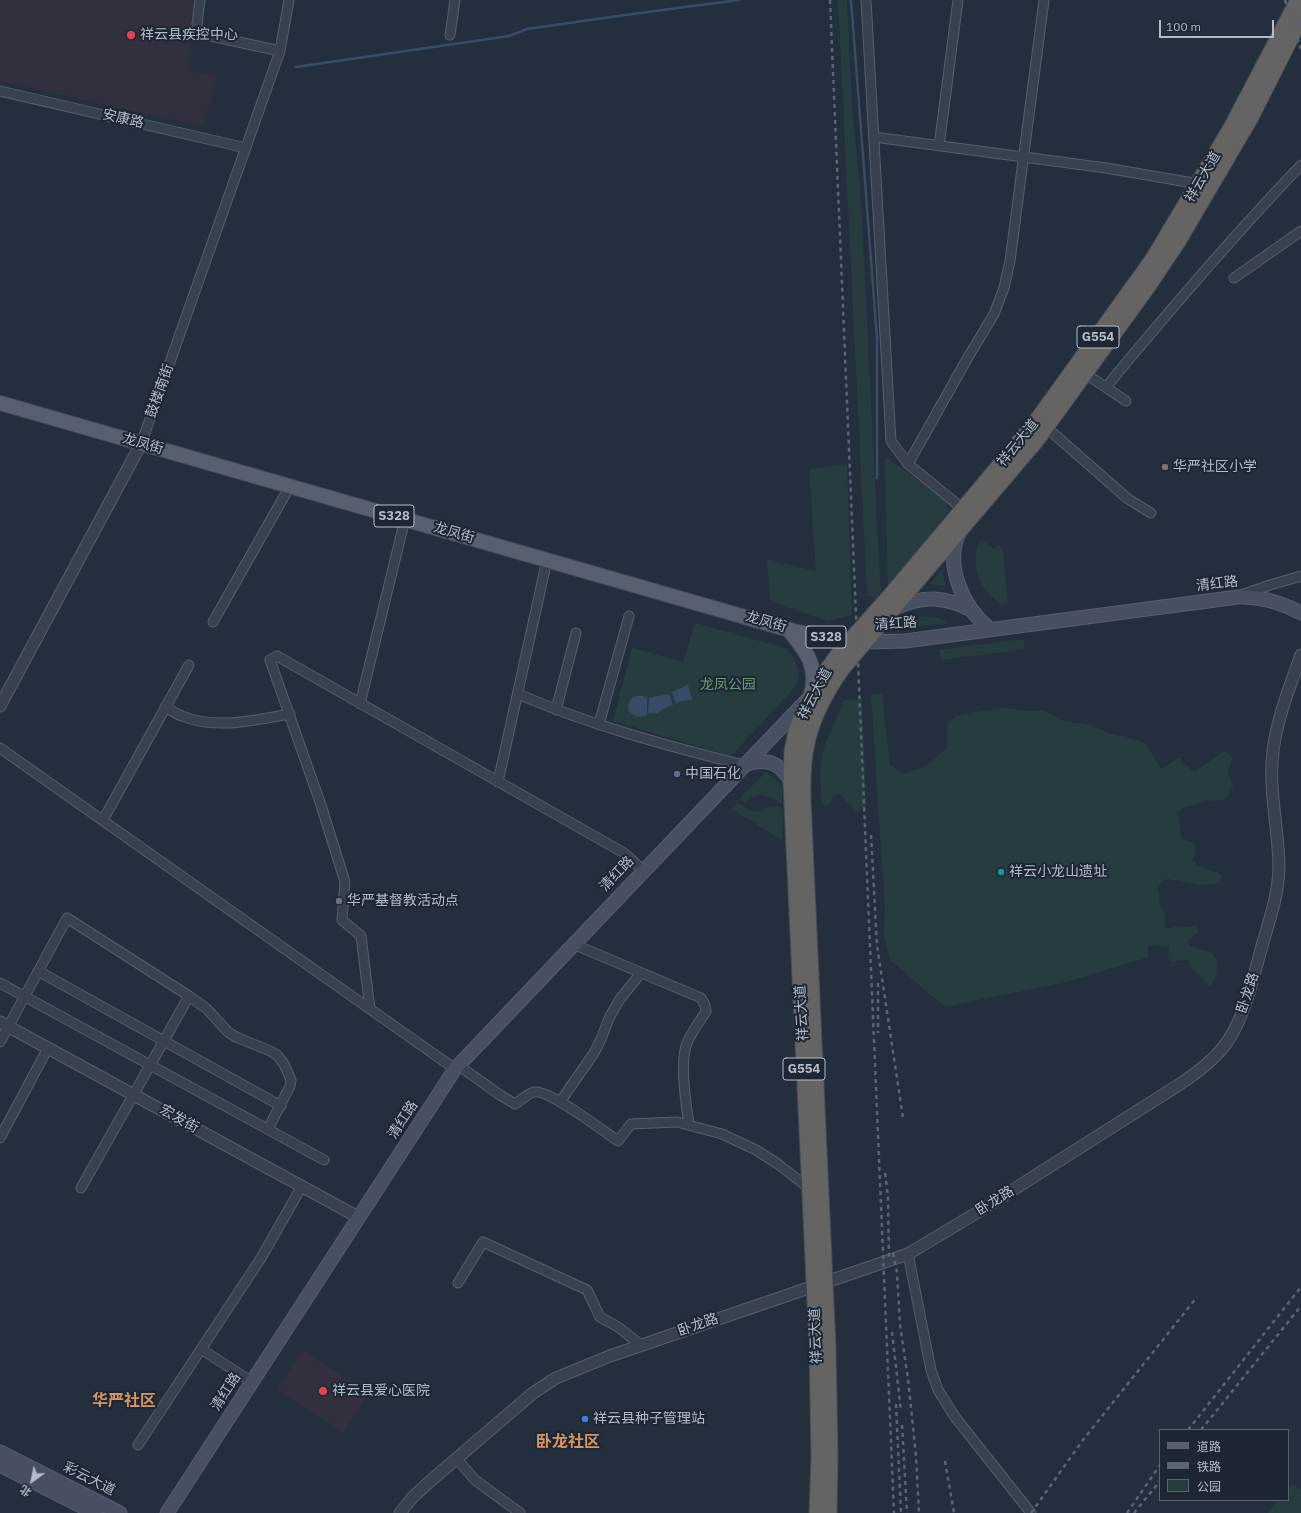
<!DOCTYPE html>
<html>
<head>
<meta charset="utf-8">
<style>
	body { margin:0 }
	#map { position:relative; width:1301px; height:1513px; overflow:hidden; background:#242f3e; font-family:"IBM Plex Sans","Noto Sans SC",sans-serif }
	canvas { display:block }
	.legend { position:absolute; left:1159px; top:1429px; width:130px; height:72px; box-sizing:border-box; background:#1d2633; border:1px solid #59626f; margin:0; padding:5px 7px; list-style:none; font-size:12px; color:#b4bcc9 }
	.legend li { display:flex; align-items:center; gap:8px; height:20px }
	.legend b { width:20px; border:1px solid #59626f }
	.north { position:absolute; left:12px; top:1461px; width:40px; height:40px; -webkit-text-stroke:3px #1d2633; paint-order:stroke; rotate:213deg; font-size:11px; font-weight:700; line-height:16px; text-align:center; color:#b4bcc9 }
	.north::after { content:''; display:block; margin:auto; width:14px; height:18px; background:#b4bcc9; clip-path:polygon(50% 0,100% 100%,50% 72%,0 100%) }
	.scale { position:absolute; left:1159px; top:20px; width:115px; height:18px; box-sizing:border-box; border:2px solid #b4bcc9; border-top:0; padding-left:5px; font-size:12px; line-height:14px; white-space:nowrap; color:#b4bcc9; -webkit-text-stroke:3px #1d2633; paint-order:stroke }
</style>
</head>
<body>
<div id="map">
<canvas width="1301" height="1513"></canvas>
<ul class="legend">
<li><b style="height:5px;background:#56606e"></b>道路</li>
<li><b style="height:5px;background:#5a6575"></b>铁路</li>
<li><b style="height:11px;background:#263c3f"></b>公园</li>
</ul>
<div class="north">北</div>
<div class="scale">100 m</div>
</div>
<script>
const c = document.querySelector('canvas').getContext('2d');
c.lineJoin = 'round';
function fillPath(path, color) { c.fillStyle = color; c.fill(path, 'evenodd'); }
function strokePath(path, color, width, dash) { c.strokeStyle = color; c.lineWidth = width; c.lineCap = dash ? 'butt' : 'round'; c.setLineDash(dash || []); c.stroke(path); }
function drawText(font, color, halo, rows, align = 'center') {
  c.font = font + ' "IBM Plex Sans","Noto Sans SC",sans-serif'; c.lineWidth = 4; c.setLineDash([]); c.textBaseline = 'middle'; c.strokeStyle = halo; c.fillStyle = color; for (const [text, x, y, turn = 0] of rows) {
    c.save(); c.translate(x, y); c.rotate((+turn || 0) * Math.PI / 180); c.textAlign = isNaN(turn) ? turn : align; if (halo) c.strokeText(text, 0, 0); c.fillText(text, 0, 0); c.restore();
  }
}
fillPath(new Path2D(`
	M0 0H194L189 71 217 76 203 127 0 81Z
	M303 1350 369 1393 343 1433 277 1390Z`), '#32303f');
fillPath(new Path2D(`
	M838 0H847L852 105 861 199 878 543 881 591 876 599 867 595Z
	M885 457 944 498 949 511 888 587Z
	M847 464 852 615 828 621 770 601 767 560 816 571 809 469Z
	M980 539 994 549 999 545 1003 551 1008 603 1000 604C978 586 970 567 980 539Z
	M942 569 946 586 930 584Z
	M922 617C932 616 941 618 949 623L909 628 916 620Z
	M695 623 785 648C797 660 804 673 794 688L731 756 613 721 632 648 683 662Z
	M1023 639 1025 649 941 660 939 650Z
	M871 694H882L890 765 904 774 924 767 946 749 947 745V725L956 716 970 713 1003 708 1031 711H1044L1064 721 1090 725 1111 734 1140 741 1146 744 1161 769 1180 757 1184 763 1194 772 1221 753 1224 752 1228 753 1232 758 1228 771 1233 787 1228 796 1222 800 1204 801 1182 808 1177 812 1182 839 1195 844 1196 847 1193 860 1198 865 1221 874 1222 877 1219 883 1199 885 1170 879 1163 880 1157 887 1160 898 1159 905 1165 913V928L1168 929 1177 926 1187 927 1197 925 1199 932 1189 940 1188 944 1193 948C1199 949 1206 949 1211 953 1222 960 1216 979 1210 987L1203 978 1193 970 1188 960 1172 962 1168 960 1169 947 1148 945V957L1070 981 945 1007 890 960 884 935 885 910Z
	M844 700H862L866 806 856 813 841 795 837 793 827 806 822 803 820 774 824 747Z
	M766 772 774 778 782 786V804C768 795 758 789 745 803L739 799Z
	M737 803 753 811 760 812 769 806 781 807 783 811 782 840 731 809Z
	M1292 1484 1301 1490V1513H1268L1279 1500H1288V1489Z`), '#263c3f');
fillPath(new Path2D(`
	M688 685 692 700 680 701 676 704 672 692Z
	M669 694 673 705 667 707 657 713H648L649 698Z
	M636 696H643L647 699V715C631 722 620 704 636 696Z`), '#394c67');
strokePath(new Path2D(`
	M851 0 877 338V478
	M296 67 509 36 527 29 625 15 739 0`), '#394c67', 2.5);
const minor = new Path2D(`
	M866 0 891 441 908 464 963 509
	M192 32 280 51
	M196 33 200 0
	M450 35 455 0
	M0 91 246 148
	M874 137 1106 168 1199 184
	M939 146 958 0
	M1234 278 1301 231
	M1086 374 1126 401
	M1106 387C1169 311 1233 236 1301 165
	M1046 427 1128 499 1151 513
	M141 444 280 51 289 0
	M908 464 967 359 994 314 1004 288 1010 261 1044 0
	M1241 595 1270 585 1301 576
	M213 622 290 486
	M518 694C590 725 667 746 744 765
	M360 704 405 519
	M165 707C171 710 176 714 182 716 216 730 255 720 290 714
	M556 710 576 633
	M599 724 629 616
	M0 748 455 1069
	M498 782 547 560
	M103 820 189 665
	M573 944 701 998 705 1005 706 1011C700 1022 690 1033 686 1046 680 1067 686 1103 689 1125
	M38 971 281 1106
	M0 983 324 1160
	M370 1009 361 936 342 920 345 882 321 805 270 660 277 656 624 853 643 870
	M0 1042 67 918 189 996 207 1009 228 1032 236 1037 270 1051 277 1055 284 1064 291 1080 290 1086 268 1129
	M458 1065 500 1095 515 1104C521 1100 527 1094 534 1092 549 1089 603 1131 618 1141L631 1124 677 1122 722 1134 756 1150 778 1164 810 1189
	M560 1102 594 1053 601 1039 610 1016 620 999 641 973
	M0 1138 48 1048
	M81 1188 189 996
	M908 1254 931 1370 938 1390 955 1417 1031 1513
	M458 1283 483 1242 587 1290 600 1317 618 1327 641 1345
	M201 1349 252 1382
	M138 1445 261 1258 302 1186
	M457 1459 475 1480 520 1513`);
const tertiary = new Path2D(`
	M0 706 141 444
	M0 1022 358 1217
	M400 1513 412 1498 428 1483 533 1393 556 1378 610 1356 908 1254 978 1212 1177 1086C1194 1075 1212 1062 1225 1045 1245 1018 1253 978 1262 946 1269 921 1278 896 1279 869 1279 830 1268 790 1273 751 1277 718 1290 686 1301 655`);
const secondary = new Path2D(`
	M959 533C944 565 963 608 990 629
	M895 608C924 595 945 596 973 611
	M859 647 864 642 905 641 1238 597C1261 596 1281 602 1301 613
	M744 765C766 757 780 762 791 782
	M0 1452 120 1513
	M0 1465 95 1513
	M167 1513 455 1069 809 698`);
const primary = new Path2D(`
	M0 403 797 632 831 638 859 642
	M788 629C805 650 819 666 811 694`);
const trunk = new Path2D(`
	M817 1513 819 1456 817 1347 791 782 792 752 796 732 805 708 819 681 840 652 889 597 1035 423 1153 259 1232 126 1298 0
	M829 1513 830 1456 828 1347 803 801C803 784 802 766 806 748 811 719 825 693 842 669L1036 441 1149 285 1179 240 1250 119 1301 18`);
strokePath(minor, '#565f6c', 11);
strokePath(tertiary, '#565f6c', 13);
strokePath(secondary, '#565f6c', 15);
strokePath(primary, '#414a57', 16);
strokePath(trunk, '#434c59', 17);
strokePath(minor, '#38414e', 9);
strokePath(tertiary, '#38414e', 11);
strokePath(secondary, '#465061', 13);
strokePath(primary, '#56606e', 14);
strokePath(trunk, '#656462', 15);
strokePath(new Path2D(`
	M830 0 894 1513
	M1285 0 1301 49
	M1291 0 1301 29
	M871 835 877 945 903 1118
	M878 983V1033
	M885 1173 888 1196 889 1260
	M893 1253 897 1273 900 1325 908 1379 916 1456 919 1513
	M892 1332 901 1411
	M896 1404 901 1513
	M902 1425 907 1513
	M1188 1430 1301 1287
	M1201 1430 1301 1306
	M945 1461 954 1513
	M1031 1513 1083 1440 1197 1297
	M1127 1513 1160 1465
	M1134 1513 1160 1481`), '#5a6575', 2.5, [4, 4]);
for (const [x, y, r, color] of [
	[131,35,5,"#e0444e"],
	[1165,467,4,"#8d6e63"],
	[677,774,4,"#5c6f8a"],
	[1001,872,4,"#0f9aa8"],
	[339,901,4,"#6b7280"],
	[323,1391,5,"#e0444e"],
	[585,1419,4,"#3f7fe0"]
]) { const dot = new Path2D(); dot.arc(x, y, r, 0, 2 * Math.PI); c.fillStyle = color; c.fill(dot); strokePath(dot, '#1d2633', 1.5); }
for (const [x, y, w] of [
	[1098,337,42],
	[394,516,40],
	[826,637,40],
	[804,1069,42]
]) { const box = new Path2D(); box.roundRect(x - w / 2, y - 11, w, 22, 3); c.fillStyle = '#1d2633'; c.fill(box); strokePath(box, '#b4bcc9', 1); }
drawText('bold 13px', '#b4bcc9', null, [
	["G554",1098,337],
	["S328",394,516],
	["S328",826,637],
	["G554",804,1069]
]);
drawText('14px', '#b4bcc9', '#1d2633', [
	["祥云县疾控中心",140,35],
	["华严社区小学",1173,467],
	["中国石化",685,774],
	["祥云小龙山遗址",1009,872],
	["华严基督教活动点",347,901],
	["祥云县爱心医院",332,1391],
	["祥云县种子管理站",593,1419]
], 'left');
drawText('14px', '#b4bcc9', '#1d2633', [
	["安康路",123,119,13],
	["祥云大道",1203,177,-60],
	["鼓楼南街",160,391,-70],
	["祥云大道",1018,443,-51],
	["龙凤街",143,444,16],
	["龙凤街",454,533,16],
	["清红路",1217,584,-7],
	["龙凤街",766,622,16],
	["清红路",896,624,-4],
	["祥云大道",815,694,-62],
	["清红路",617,874,-46],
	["卧龙路",1248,993,-72],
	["祥云大道",802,1013,-93],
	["宏发街",179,1119,29],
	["清红路",403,1120,-57],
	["卧龙路",995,1201,-32],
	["卧龙路",698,1325,-19],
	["祥云大道",816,1336,-92],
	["清红路",226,1392,-57],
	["彩云大道",89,1479,27]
]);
drawText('14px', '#6b9a76', '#1d2633', [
	["龙凤公园",728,685]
]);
drawText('bold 16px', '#d59563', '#1d2633', [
	["华严社区",124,1401],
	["卧龙社区",568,1442]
]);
</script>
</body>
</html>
